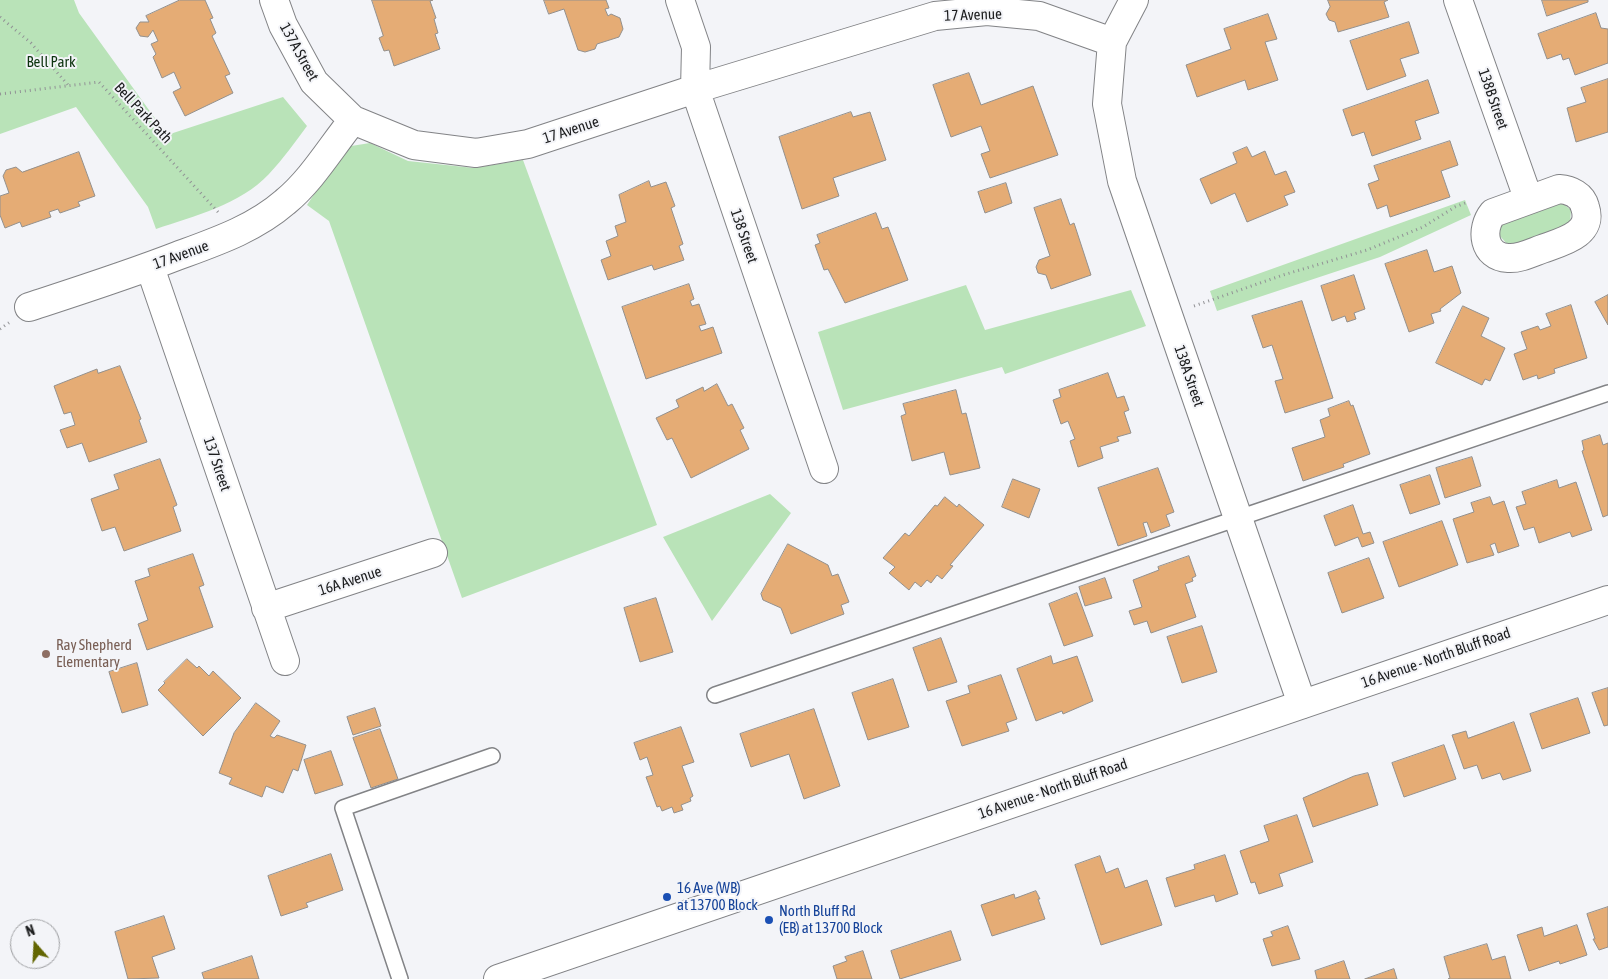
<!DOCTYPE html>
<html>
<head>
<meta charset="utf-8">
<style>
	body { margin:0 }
	#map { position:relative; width:1608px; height:979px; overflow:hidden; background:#f3f4f8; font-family:"Asap Condensed",sans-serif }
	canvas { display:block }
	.north { position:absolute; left:10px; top:919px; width:50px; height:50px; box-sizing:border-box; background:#f3f4f8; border:1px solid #9d9ea1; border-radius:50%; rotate:341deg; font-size:14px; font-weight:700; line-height:20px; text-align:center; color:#1c1d1e }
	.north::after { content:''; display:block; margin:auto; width:18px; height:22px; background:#636602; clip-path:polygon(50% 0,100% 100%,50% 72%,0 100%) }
</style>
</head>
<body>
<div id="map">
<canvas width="1608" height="979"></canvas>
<div class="north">N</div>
</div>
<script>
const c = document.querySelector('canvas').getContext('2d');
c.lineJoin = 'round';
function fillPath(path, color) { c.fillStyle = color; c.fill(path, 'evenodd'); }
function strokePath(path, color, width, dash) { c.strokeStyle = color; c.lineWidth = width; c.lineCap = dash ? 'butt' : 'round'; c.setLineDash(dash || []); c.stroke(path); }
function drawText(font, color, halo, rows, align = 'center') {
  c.font = font + ' "Asap Condensed",sans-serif'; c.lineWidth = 4; c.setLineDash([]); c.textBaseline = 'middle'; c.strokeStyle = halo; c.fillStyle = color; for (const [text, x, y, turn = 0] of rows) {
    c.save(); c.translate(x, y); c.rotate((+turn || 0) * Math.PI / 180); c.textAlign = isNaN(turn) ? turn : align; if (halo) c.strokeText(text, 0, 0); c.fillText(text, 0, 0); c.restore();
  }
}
fillPath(new Path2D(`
	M0 0H74L79 13 167 135 283 97 307 126C295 142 283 159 269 174 240 205 194 216 156 229L148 207 76 107 0 134Z
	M370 143 408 161 474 168 523 160 657 525 462 598 329 221 307 205 345 147Z
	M1465 200 1471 215 1380 257 1217 311 1210 291Z
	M1561 202 1571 210 1570 224 1518 246 1507 244 1499 235V221Z
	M966 285 985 330 1131 290 1146 326 1005 374 1002 367 843 410 818 332Z
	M770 494 791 513 712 621 663 537Z`), '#b9e3b8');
const building = new Path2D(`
	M180 0H205L213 18 210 19 216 33 212 36 230 74 225 76 233 93 185 116 173 92 181 88 174 72 162 78 153 57 156 54 151 44 158 41 153 30 148 37 140 36 136 28 140 22H149L146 16Z
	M372 0H433L430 1 436 18 434 19 438 33 435 34 440 49 394 66 389 50 384 51 379 38 383 36Z
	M544 0H606L609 8 605 9 608 16 611 14 620 18 623 29 619 37 597 44 595 49 585 52 578 50 564 9 549 14Z
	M1328 0H1388L1384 2 1389 17 1338 32 1335 22 1329 20 1326 14 1330 7Z
	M1542 0H1588V2L1547 16Z
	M1596 13 1601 28 1608 29V63L1575 75 1569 58 1563 60 1561 54 1547 59 1538 34Z
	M1268 14 1277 39 1265 42 1278 80 1248 90 1245 80 1197 97 1186 65 1231 49 1224 29Z
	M1409 22 1419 53 1400 59 1406 76 1367 90 1350 41Z
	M969 73 981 105 1033 86 1058 155 990 178 981 154 990 151 981 126 951 137 933 85Z
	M1608 79V132L1576 142 1567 108 1586 102 1581 88Z
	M1428 80 1439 113 1415 121 1421 139 1372 156 1364 132 1352 136 1343 110Z
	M851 112 853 117 870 112 886 160 833 178 839 196 802 209 779 137Z
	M1450 141 1458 165 1441 171 1450 197 1390 217 1387 205 1377 209 1368 184 1379 180 1374 166Z
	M1247 147 1252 157 1265 151 1275 175 1286 171 1295 192 1284 196 1288 205 1247 222 1235 193 1211 204 1200 179 1237 163 1233 153Z
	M79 152 95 196 78 202 80 206 60 213 58 209 49 212 51 217 22 227 20 222 5 228 0 215V196L9 193 3 176 6 170 16 167 22 172Z
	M649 181 651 187 666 182 675 206 671 208 683 244 679 246 684 260 654 270 652 265 608 280 601 260 611 256 606 241 618 236 615 226 626 222 619 195Z
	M1006 183 1012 203 985 213 978 192Z
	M1061 199 1070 225 1074 223 1091 275 1051 289 1046 275 1038 273 1036 267 1039 260 1050 256 1034 208Z
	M876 213 882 229 888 227 908 280 845 303 828 269 824 270 815 245 820 243 817 235Z
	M1427 250 1434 272 1452 266 1461 293 1440 309 1441 311 1431 314 1434 323 1409 332 1385 264Z
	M1354 275 1365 309 1354 313 1356 319 1347 322 1345 316 1332 321 1321 286Z
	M689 284 694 299 690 301 692 306 699 304 706 324 699 326 701 331 713 327 722 353 646 379 622 307Z
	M1608 295V325L1595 302Z
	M1302 301 1333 398 1285 413 1275 381 1283 379 1272 345 1263 348 1252 316Z
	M1571 305 1587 358 1554 369 1555 373 1538 379 1537 375 1523 380 1514 354 1527 349 1521 332 1538 326 1540 330 1551 326 1546 314Z
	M1463 306 1489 318 1481 336 1505 348 1490 381 1485 379 1482 385 1436 363Z
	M120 366 141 419 139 420 147 442 89 462 82 443 67 448 60 430 75 425 71 412 64 414 54 386 97 369 98 373Z
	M1108 373 1117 398 1124 396 1129 410 1124 412 1131 433 1117 437 1119 441 1100 447 1103 458 1078 467 1070 441 1075 439 1068 421 1061 424 1053 400 1061 397 1059 390Z
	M717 384 728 406 732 404 744 428 740 430 749 449 691 478 672 438 667 440 656 418 679 407 676 400 703 387 704 391Z
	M956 390 962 414 966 413 980 468 950 475 944 452 912 461 901 416 906 414 903 404Z
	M1349 401 1351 406 1353 405 1370 454 1343 464 1344 467 1303 481 1292 448 1325 437 1320 420 1330 416 1328 409Z
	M1600 435 1603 445 1608 443V515L1603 517 1582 451 1584 450 1582 441Z
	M1472 457 1481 486 1445 498 1436 468Z
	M160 459 177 505 173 507 181 531 124 551 115 527 102 531 91 499 119 489 114 475Z
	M1158 468 1174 512 1166 515 1170 526 1151 533 1147 522 1143 523 1147 536 1118 546 1098 488Z
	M1430 475 1440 504 1410 514 1400 485Z
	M1013 479 1040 489 1029 518 1002 507Z
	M1557 480 1559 488 1576 482 1592 530 1572 537 1570 532 1539 543 1534 527 1524 530 1516 507 1526 504 1522 492Z
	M945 497 957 507 959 504 984 525 950 565 953 566 942 579 937 575 931 583 927 580 921 587 915 582 909 590 889 573 895 567 883 558 905 533 909 536 935 505 937 506Z
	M1490 497 1493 505 1504 501 1519 546 1498 553 1495 543 1490 545 1494 555 1467 563 1453 519 1474 512 1471 503Z
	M1353 505 1363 534 1370 532 1374 543 1362 547 1358 537 1335 546 1324 516Z
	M1442 521 1458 565 1399 587 1383 542Z
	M788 544 828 565 832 576 838 574 849 602 841 605 844 614 791 634 781 608 763 600 761 594Z
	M193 554 204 585 199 587 213 627 147 650 138 624 148 620 135 581 150 576 148 569Z
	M1189 556 1196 576 1192 578 1193 581 1185 584 1196 617 1151 633 1147 621 1134 625 1129 611 1142 607 1133 580 1159 570 1158 567Z
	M1369 558 1384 598 1342 613 1328 573Z
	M1105 578 1112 598 1085 606 1079 587Z
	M1077 593 1093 636 1064 646 1049 604Z
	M656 598 673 652 640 662 624 608Z
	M1202 626 1217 672 1182 683 1167 637Z
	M941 638 957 682 928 691 913 648Z
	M1051 656 1053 664 1077 656 1093 701 1063 714 1062 711 1036 721 1017 669Z
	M187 659 197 668 199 666 209 676 213 671 241 698 203 736 158 690 165 683 164 682Z
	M137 663 148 705 122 713 109 672Z
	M1001 675 1017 719 1006 723 1009 731 962 746 946 701 970 693 968 686Z
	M893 679 909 727 868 740 852 693Z
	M1608 688V725L1604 726 1592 693Z
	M1578 698 1590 733 1542 749 1530 714Z
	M256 703 280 721 270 736 274 738 277 735 306 745 298 771 293 769 283 793 266 786 262 797 229 784 232 778 219 773 234 733Z
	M375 708 381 726 353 735 347 717Z
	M814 709 840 786 804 799 789 754 751 767 740 734Z
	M1514 722 1531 771 1503 780 1500 773 1482 779 1477 765 1464 769 1452 735 1466 731 1468 738Z
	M681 727 694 762 682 766 693 796 690 798 691 801 681 805 683 810 674 813 672 807 662 811 660 806 657 807 646 777 653 775 647 757 640 760 634 743Z
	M380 729 398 779 371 788 353 738Z
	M1444 745 1456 779 1404 797 1392 763Z
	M331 751 343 785 315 794 304 760Z
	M1368 773 1378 805 1313 827 1303 798 1354 776Z
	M1297 815 1313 862 1279 874 1283 886 1259 894 1255 882 1251 883 1240 851 1269 841 1264 826Z
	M331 854 343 890 306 903 308 907 281 916 268 876Z
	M1225 855 1238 894 1216 902 1214 895 1175 907 1166 878 1195 869 1194 865Z
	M1100 856 1106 873 1118 868 1125 888 1147 880 1162 925 1101 945 1075 865Z
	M1036 891 1040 899H1038L1045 919 992 936 981 905 1014 894 1015 898Z
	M1608 907V947L1599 950 1593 939H1595L1587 914Z
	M164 916 175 949 152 957 159 978 128 979 115 932Z
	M1577 925 1587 955 1560 964 1559 961 1529 971 1517 935 1542 927 1544 936Z
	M1288 926 1300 959 1272 966 1263 939 1273 936 1271 932Z
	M951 931 961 960 900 979 891 951Z
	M1487 944 1492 960 1505 956 1511 979H1448L1450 978 1444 957Z
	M863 951 872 979H837L833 966 847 961 845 957Z
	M252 956 259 979H204L202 973Z
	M1344 961 1350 979H1317L1315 971Z
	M1394 969 1397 979H1365Z`);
fillPath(building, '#e5ac75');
strokePath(building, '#93908d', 1);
const service = new Path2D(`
	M715 695 1608 393
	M400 979 343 808 492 756`);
const minor = new Path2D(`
	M274 0 283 25 314 82 353 120 414 145 476 153 528 144 695 89 935 16 987 11 1039 16 1112 42
	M680 0 696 47 695 89 824 469
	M1134 0 1112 42 1107 104 1122 181 1302 704
	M1458 0 1528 198
	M1559 189C1571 190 1582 195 1585 207 1594 235 1561 242 1542 249 1531 253 1519 259 1508 258 1483 257 1480 229 1493 213Z
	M150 267 285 661
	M29 307C78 291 128 275 177 256 215 242 254 229 285 202 312 180 331 147 353 120
	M266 608 433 553`);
const secondary = new Path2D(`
	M498 979 1608 600`);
strokePath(service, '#828386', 18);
strokePath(minor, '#828386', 30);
strokePath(secondary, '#828386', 30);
strokePath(new Path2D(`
	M0 17 31 43 69 86
	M0 94 99 82 218 212
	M1194 306 1283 275 1367 250 1423 227 1455 207 1468 202
	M0 329 10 322`), '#919295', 3, [1, 4]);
strokePath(service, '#fff', 15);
strokePath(minor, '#fff', 28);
strokePath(secondary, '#fff', 28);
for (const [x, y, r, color] of [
	[46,654,5,"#8d6e63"],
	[667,897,5,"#1a4fb4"],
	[769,920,5,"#1a4fb4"]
]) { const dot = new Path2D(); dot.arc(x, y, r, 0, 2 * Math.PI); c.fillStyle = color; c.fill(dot); strokePath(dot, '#f3f4f8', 2); }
drawText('15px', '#1c1d1e', '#f3f4f8', [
	["17 Avenue",973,15,-2],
	["137A Street",299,52,61],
	["138B Street",1493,99,71],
	["Bell Park Path",143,113,47],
	["17 Avenue",571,130,-18],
	["138 Street",744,236,71],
	["17 Avenue",181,255,-20],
	["138A Street",1189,376,71],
	["137 Street",217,464,71],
	["16A Avenue",350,581,-18],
	["16 Avenue - North Bluff Road",1436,658,-19],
	["16 Avenue - North Bluff Road",1053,789,-19]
]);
drawText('15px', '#0d340f', '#f3f4f8', [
	["Bell Park",51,62]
]);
drawText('15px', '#785e54', '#f3f4f8', [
	["Ray Shepherd",56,645],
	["Elementary",56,662]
], 'left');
drawText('15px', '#164399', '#f3f4f8', [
	["16 Ave (WB)",677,888],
	["at 13700 Block",677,905],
	["North Bluff Rd",779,911],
	["(EB) at 13700 Block",779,928]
], 'left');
</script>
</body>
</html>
